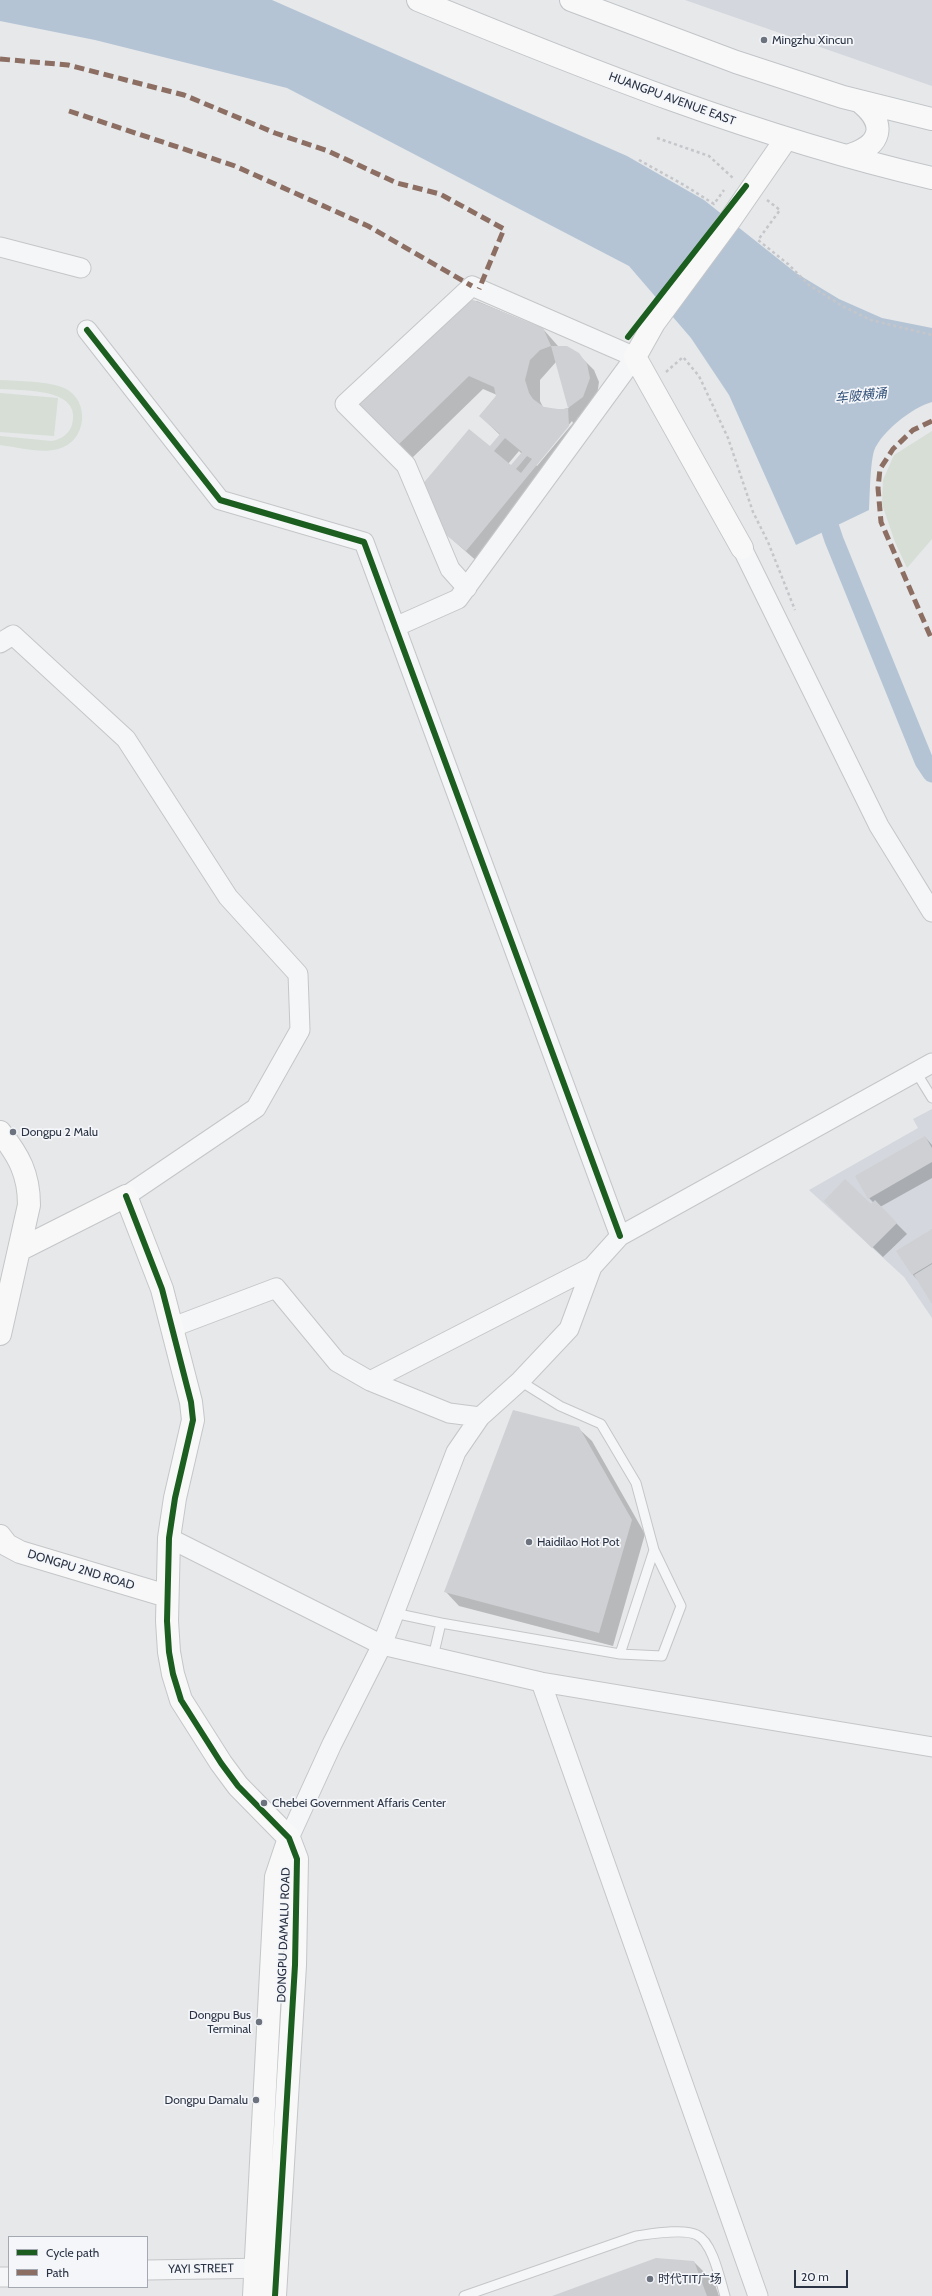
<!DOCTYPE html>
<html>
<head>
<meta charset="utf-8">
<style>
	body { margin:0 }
	#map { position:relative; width:932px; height:2296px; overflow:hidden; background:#e6e8ea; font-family:Cabin,sans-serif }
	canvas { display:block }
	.legend { position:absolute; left:8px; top:2236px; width:140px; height:52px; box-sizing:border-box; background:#f4f6f9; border:1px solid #a4a8b1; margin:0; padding:5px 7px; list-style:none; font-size:12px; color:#2b3445 }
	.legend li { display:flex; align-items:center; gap:8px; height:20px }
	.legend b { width:20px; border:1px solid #a4a8b1 }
	.scale { position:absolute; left:794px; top:2270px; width:54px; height:18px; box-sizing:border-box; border:2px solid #2b3445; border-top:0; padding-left:5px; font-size:12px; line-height:14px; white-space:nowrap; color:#2b3445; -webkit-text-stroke:3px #f4f6f9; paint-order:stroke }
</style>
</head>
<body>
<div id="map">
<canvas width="932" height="2296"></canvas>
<ul class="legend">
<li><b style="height:5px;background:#1b5e20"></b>Cycle path</li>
<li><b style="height:5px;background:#8d6e63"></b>Path</li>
</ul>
<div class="scale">20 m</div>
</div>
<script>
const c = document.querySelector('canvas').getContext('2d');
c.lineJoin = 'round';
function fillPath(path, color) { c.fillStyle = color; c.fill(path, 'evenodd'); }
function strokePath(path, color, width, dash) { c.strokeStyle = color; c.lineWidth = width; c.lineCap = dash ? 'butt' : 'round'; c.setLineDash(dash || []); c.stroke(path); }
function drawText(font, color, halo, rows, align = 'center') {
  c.font = font + ' Cabin,"Noto Sans SC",sans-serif'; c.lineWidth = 3.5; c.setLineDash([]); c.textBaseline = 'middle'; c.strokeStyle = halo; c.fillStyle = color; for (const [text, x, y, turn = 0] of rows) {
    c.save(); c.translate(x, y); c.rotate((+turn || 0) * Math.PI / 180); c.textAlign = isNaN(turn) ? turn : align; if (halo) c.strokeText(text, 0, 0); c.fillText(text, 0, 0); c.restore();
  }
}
fillPath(new Path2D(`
	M685 0H932V86Z
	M932 1109V1318L904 1277 809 1190 918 1128 913 1119Z`), '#d4d7dd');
fillPath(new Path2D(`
	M0 380C18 381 48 381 64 388 91 400 87 442 58 449 41 454 18 447 0 445V436L51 441C61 440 69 434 72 425 83 387 22 391 0 389Z
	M0 393 58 398 54 436 0 432Z
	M932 431V539L907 568 895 542 882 504 883 480 894 455Z`), '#d6ded6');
fillPath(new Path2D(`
	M0 0H272L627 156 704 200 796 273 839 299 882 318 932 328V402C913 407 881 432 874 451 870 465 870 494 869 510L796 545 729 395 691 338 629 266 287 88 95 40 0 21Z`), '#b4c4d5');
fillPath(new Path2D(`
	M477 301 543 329 558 346 573 350 583 359 594 370 599 382 596 402 588 412 577 418 581 422 480 564 437 526 500 435 480 416 497 395 483 389 411 459 398 445 467 302ZM556 362 569 408 558 410 543 407 540 401V380ZM572 421 573 423 537 466 536 465ZM519 451 522 454 512 466 508 464Z
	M925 1137 932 1145V1178L880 1207 907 1234 883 1257 825 1201 871 1205 874 1203 869 1198Z
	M932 1230V1302L920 1282 913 1275Z
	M578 1428 592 1441 645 1534 613 1646 459 1606 446 1592Z
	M694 2262 714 2282 719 2296H554Z`), '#0003');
strokePath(new Path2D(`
	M822 504 834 540 924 761 932 773`), '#b4c4d5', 19);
fillPath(new Path2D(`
	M473 300 543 328 551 346H567L579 353 587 364 590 378 583 397 568 408 551 346 540 350 530 360 525 380 529 393 533 399 544 407 558 409H565L568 408 569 426 466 551 436 527 421 486 469 429 490 446 500 434 479 416 496 396 494 387 469 376 397 446 357 402 467 301ZM505 438 522 452 511 465 494 451ZM527 456 532 459 521 473 516 469Z
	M925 1136 932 1148V1162L868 1199 855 1176Z
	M845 1179 871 1204 875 1200 897 1223 872 1248 824 1201Z
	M932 1229V1263L912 1275 896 1251Z
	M932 1264V1304L914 1275Z
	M513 1410 579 1427 632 1520 599 1633 444 1592Z
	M656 2258 694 2261 707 2296H552Z`), '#ced0d3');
const lane = new Path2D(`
	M916 1072 932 1098
	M394 1613 441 1623
	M620 1654 662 1656 681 1606 654 1550
	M433 1657 441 1623 620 1654 654 1550 636 1483 601 1424 560 1406 520 1381
	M464 2296 636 2236C651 2234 684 2228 697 2235 713 2243 720 2280 725 2296`);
const street = new Path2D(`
	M0 247 81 268
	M87 330 220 500 364 542 620 1236
	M742 548 879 826 932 912
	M395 627 458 599 635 357 472 286 345 404 406 465 450 569 467 588
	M0 643 13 635 126 739 228 897 298 974 300 1030 256 1108 126 1196
	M173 1327 276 1288 337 1362 370 1381 592 1267 620 1236 932 1063
	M370 1381 449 1413 480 1417
	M169 1538 382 1645 541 1682 932 1747
	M541 1682 758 2296
	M289 1838 332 1744 382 1645 456 1452 480 1417 520 1381 569 1329 592 1267
	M147 2270 269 2268
	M0 2277H9`);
const secondary = new Path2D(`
	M742 548 635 357 654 323 730 220 786 139
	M0 1132C19 1156 29 1174 29 1205L0 1334
	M19 1250 126 1196 162 1289 191 1402 193 1420 175 1498 169 1538 167 1621 169 1652 173 1674 181 1700 221 1763 238 1786 289 1838 297 1859 295 1965 275 2296
	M0 1536 7 1545 20 1552 167 1596
	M254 2296 276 1877 289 1838`);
const primary = new Path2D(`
	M418 0C586 69 755 137 932 178
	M571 0 736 62 843 97 932 119
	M847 156C882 146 888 124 859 101`);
strokePath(lane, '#c4c6c8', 11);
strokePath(street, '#c4c6c8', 21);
strokePath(secondary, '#c4c6c8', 24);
strokePath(primary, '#c2c5c8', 24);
strokePath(new Path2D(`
	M657 138 709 156 733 178
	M639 160 684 185 714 204 724 190
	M767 200 780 210 758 240 788 264 809 285 844 307 871 320 932 335
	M666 372 683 357 699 376 728 438 753 512 768 542 795 610`), '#c5c6ca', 2.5, [3, 3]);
strokePath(lane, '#f5f6f7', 9);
strokePath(street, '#f5f6f7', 19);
strokePath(secondary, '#f8f8f8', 22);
strokePath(primary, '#f8f8f8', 22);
strokePath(new Path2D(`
	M0 59 68 65 184 95 275 133 328 151 397 183 440 194 504 229 479 289
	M69 111 235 166 368 226 472 286
	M932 421 913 430 893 449 880 469 878 488 881 522 932 640`), '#8d6e63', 5, [10, 5]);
strokePath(new Path2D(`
	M87 330 220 500 364 542 620 1236
	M628 337 746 186
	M126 1196 162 1289 191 1402 193 1420 175 1498 169 1538 167 1621 169 1652 173 1674 181 1700 221 1763 238 1786 289 1838 297 1859 295 1965 275 2296`), '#1b5e20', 6);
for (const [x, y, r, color] of [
	[764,40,4,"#6c737f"],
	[13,1132,4,"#6c737f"],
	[529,1542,4,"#6c737f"],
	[264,1803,4,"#6c737f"],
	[259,2022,4,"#6c737f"],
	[256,2100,4,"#6c737f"],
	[650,2279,4,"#6c737f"]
]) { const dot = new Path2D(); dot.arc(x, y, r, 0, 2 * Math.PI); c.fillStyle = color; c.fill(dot); strokePath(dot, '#f4f6f9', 1.5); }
drawText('12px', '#2b3445', '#f4f6f9', [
	["Mingzhu Xincun",772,40],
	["Dongpu 2 Malu",21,1132],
	["Haidilao Hot Pot",537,1542],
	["Chebei Government Affaris Center",272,1803],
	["Dongpu Bus",251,2015,"right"],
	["Terminal",251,2029,"right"],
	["Dongpu Damalu",248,2100,"right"],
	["时代TIT广场",658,2279]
], 'left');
drawText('12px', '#2b3445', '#f4f6f9', [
	["HUANGPU AVENUE EAST",672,99,20],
	["DONGPU 2ND ROAD",81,1570,17],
	["DONGPU DAMALU ROAD",284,1935,-88],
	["YAYI STREET",201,2269,-1]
]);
drawText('italic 13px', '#34527a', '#f4f6f9', [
	["车陂横涌",861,396,-6]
]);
</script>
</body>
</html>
